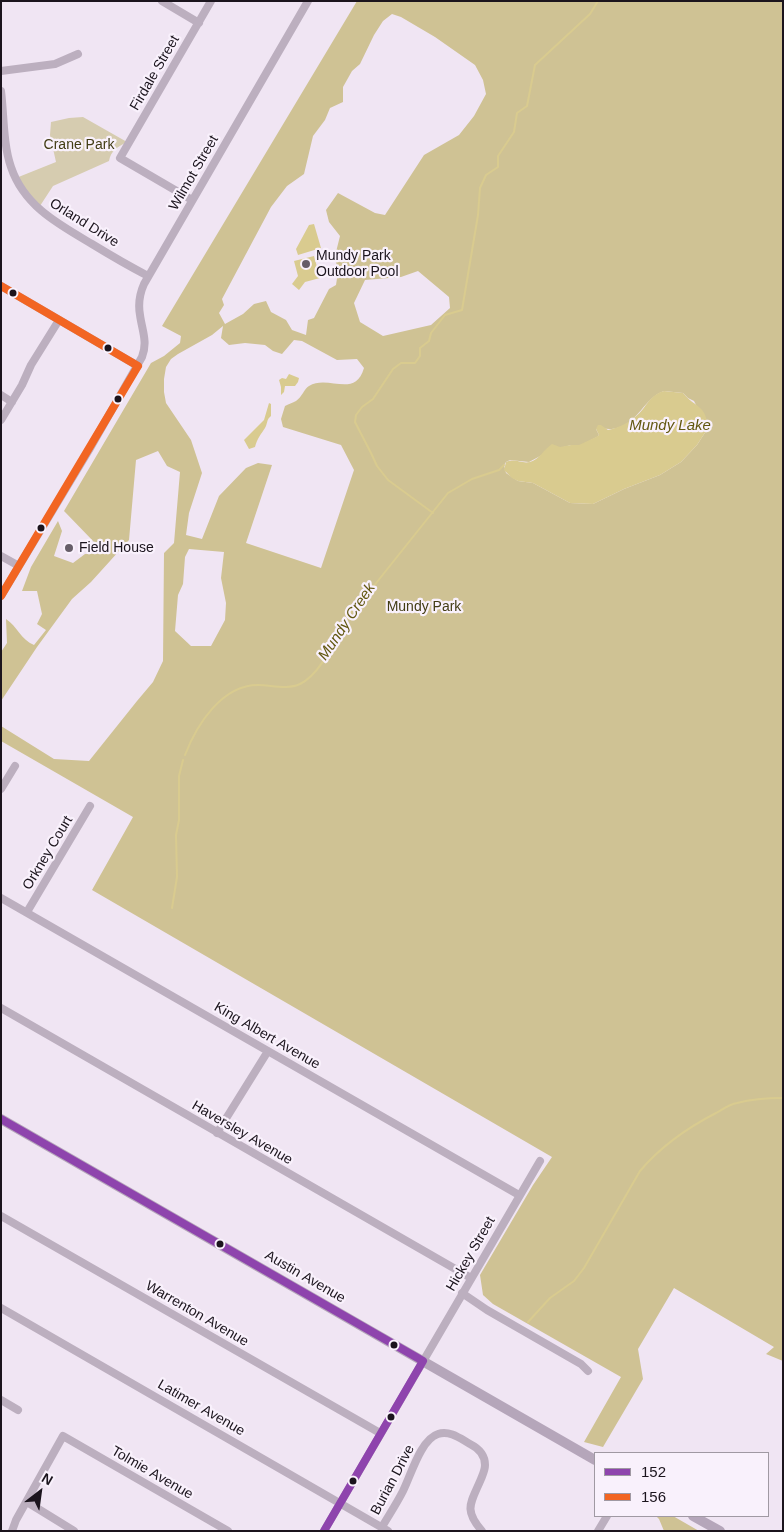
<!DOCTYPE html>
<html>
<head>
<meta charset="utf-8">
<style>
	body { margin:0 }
	#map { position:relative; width:784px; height:1532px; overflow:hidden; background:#f0e5f3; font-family:Arial,sans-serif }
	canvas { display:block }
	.frame { position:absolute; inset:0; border:2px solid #1b141d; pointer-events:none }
	.legend { position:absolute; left:594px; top:1452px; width:175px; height:65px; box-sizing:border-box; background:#f9f1fc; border:1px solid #a099a3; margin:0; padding:6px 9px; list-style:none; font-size:15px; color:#1b141d }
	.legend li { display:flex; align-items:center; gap:10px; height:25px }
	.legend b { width:25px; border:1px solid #a099a3 }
	.north { position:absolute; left:15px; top:1467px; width:50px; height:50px; -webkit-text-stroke:4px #f9f1fc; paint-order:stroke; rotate:30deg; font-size:14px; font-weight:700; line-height:20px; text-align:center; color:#1b141d }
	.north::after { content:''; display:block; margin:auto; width:18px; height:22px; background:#1b141d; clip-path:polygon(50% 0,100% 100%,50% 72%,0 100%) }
</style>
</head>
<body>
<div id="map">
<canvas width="784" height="1532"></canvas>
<div class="frame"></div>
<ul class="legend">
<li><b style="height:6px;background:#8e44ad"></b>152</li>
<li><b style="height:6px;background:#f26522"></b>156</li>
</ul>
<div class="north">N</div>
</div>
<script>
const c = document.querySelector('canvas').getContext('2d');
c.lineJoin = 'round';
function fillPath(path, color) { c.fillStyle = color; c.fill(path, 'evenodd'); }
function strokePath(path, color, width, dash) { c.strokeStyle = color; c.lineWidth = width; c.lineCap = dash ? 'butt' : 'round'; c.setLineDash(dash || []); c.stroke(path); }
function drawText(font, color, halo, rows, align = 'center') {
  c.font = font + ' Arial,sans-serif'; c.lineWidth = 4.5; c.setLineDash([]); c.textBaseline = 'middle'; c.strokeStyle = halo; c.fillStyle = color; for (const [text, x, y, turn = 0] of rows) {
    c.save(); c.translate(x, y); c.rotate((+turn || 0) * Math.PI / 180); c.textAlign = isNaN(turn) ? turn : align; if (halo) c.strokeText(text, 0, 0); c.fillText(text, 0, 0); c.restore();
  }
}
fillPath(new Path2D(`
	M83 117 127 142C118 147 111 150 109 161L53 186 38 209 16 178 56 162 50 135 51 122 69 118Z`), '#d6ccb0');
fillPath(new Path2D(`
	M357 1H783V1361L766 1354 774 1347 674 1288 638 1349 643 1379 603 1447 584 1442 621 1377 493 1304 483 1295 480 1275 533 1185 552 1157 92 890 133 817 1 741V726L54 759 89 761 137 701 153 682 163 661 164 553 174 543 180 472 167 466 158 451 136 460 129 540 91 582 72 599 37 647 1 701V652L7 643 6 619C17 626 21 640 34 645L46 630 37 624 42 614 37 591H22L31 567 58 521 62 531 54 556 73 563 85 554 97 553 95 543 64 511 151 363 164 356 180 343 181 336 162 326ZM392 14 401 17 435 37 475 65 483 80 486 94 474 116 459 135 424 155 385 215 375 213 338 193 326 210 329 222 340 236 335 256 338 272 336 285 329 289 314 318 308 320 306 335 292 330 286 320 271 312 266 301 254 304 243 314 225 324 219 313 224 305 222 299 271 207 287 186 304 174 313 136 325 120 330 108 343 102V87L352 71 360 64 374 35 383 21ZM418 271 449 297 450 308 431 325 383 336 360 322 354 303 365 280 401 277ZM223 326 221 338 229 345 245 343 265 345 273 351 282 354 294 340 302 341 337 360 357 359 364 368C355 399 328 374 309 386 304 389 302 397 296 401 293 403 288 404 285 406L281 419 283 427 341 445 354 470 321 568 246 543 272 465 258 463 246 468 219 496 202 539 186 535 189 513 202 473 191 440 166 403 164 392V379L166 367 171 359 178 354 212 335ZM664 391 683 393 688 398 694 401 708 428 697 445 681 462 660 475 624 489 593 504 570 503 533 483 518 481 506 473 504 465 506 462 510 460 529 462 557 447H564L571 445 579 446 597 437 599 435 596 429C604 428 610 430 617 428 639 422 644 398 664 391ZM189 549 224 552 221 578 226 603 225 620 211 646H191L175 631 178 595 183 584 185 557Z
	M656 1516H673L699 1531H664L659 1519Z`), '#cfc294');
fillPath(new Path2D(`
	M314 224 321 248 298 255 296 249 309 225Z
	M314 256 320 278 305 282 299 290 292 284 298 276 294 261Z
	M289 374 299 378 298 382 295 386H285L284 392 281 395V387L279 380 282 378 286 379Z
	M664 391 683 393C695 408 706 404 708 428L697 445 681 462 660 475 624 489 593 504 570 503 533 483 518 481 512 478 504 470 506 462C516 458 521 464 530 462 539 460 544 449 552 444L560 447 571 445H579L596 437 599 435 596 429 598 425H601L608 430C622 427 634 420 643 409 649 401 653 394 664 391Z
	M269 403 271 404V416C266 420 268 423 265 428 261 434 257 439 255 447L249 449 244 440 264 420Z`), '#d9cb8f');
strokePath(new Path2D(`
	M433 513 388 480 377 466 371 453 355 422 356 415 362 407 373 399 393 369 401 363H415L420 356V348L429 341 431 333 445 315 462 310 478 215 480 188 486 175 498 167V156L514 132 517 113 527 106 535 65 590 14 598 1
	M185 755C197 724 222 685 258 685 271 685 288 690 300 684 323 673 337 634 350 613 357 603 364 595 373 587L448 493 472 479 499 470 504 465
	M172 908 177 877 176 835 179 820V776L183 760
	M528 1322 550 1298 574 1281 584 1268 640 1171C661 1146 687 1128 716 1113 723 1109 730 1104 737 1103 752 1099 767 1098 783 1098`), '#d9cb8f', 2);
strokePath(new Path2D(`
	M162 1 199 23
	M1 71 55 64 78 54
	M1 91C4 115 3 144 11 167 24 206 58 224 92 244 110 255 129 266 148 276
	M192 200 120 158 211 1
	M1 286 138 366
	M1 395 12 402
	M1 420 22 385 31 365 59 320
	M1 556 19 566
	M1 596 89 450 142 357C148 342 142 330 140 315 138 304 140 293 144 284L308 1
	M1 789 15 766
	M1 898 519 1195
	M27 912 90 806
	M1 1008 471 1278
	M217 1133 268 1051
	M1 1216 380 1433
	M462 1293 487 1310 581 1364 588 1371
	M1 1308 388 1531
	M1 1400 18 1410
	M27 1502 74 1531
	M382 1527C389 1515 397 1503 403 1491 411 1475 421 1439 438 1434 450 1430 461 1439 470 1444 478 1448 485 1455 485 1465 485 1470 483 1474 481 1479 471 1503 463 1509 482 1531
	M12 1531 16 1520 63 1436 228 1531
	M324 1531 540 1161
	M598 1531 607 1516`), '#bcafbf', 8);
strokePath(new Path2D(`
	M1 1119 595 1460
	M693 1516 720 1531`), '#b5a6ba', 10);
strokePath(new Path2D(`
	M1 1119 423 1361
	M324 1531 423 1361`), '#8e44ad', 8);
strokePath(new Path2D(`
	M1 286 138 366
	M1 596 138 366`), '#f26522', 8);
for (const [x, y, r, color] of [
	[306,264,5,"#665d68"],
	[13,293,4.5,"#1b141d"],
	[108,348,4.5,"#1b141d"],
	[118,399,4.5,"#1b141d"],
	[41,528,4.5,"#1b141d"],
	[69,548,5,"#665d68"],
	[220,1244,4.5,"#1b141d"],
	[394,1345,4.5,"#1b141d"],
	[391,1417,4.5,"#1b141d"],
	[353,1481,4.5,"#1b141d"]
]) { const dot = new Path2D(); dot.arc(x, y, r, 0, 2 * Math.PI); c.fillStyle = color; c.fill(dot); strokePath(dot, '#f9f1fc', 2); }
drawText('14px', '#1b141d', '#f9f1fc', [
	["Firdale Street",155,73,-60],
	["Wilmot Street",194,173,-60],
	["Orland Drive",84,223,32],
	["Orkney Court",48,853,-59],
	["King Albert Avenue",267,1036,30],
	["Haversley Avenue",242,1133,30],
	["Hickey Street",471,1254,-60],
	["Austin Avenue",305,1277,30],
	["Warrenton Avenue",197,1314,30],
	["Latimer Avenue",201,1408,30],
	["Tolmie Avenue",152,1473,30],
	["Burian Drive",393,1480,-62]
]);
drawText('14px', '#423c14', '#f9f1fc', [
	["Crane Park",79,145],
	["Mundy Park",424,607]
]);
drawText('14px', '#1b141d', '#f9f1fc', [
	["Mundy Park",316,256],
	["Outdoor Pool",316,272],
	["Field House",79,548]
], 'left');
drawText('italic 15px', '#625710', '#f9f1fc', [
	["Mundy Lake",670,426],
	["Mundy Creek",347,622,-56]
]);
</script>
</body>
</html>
